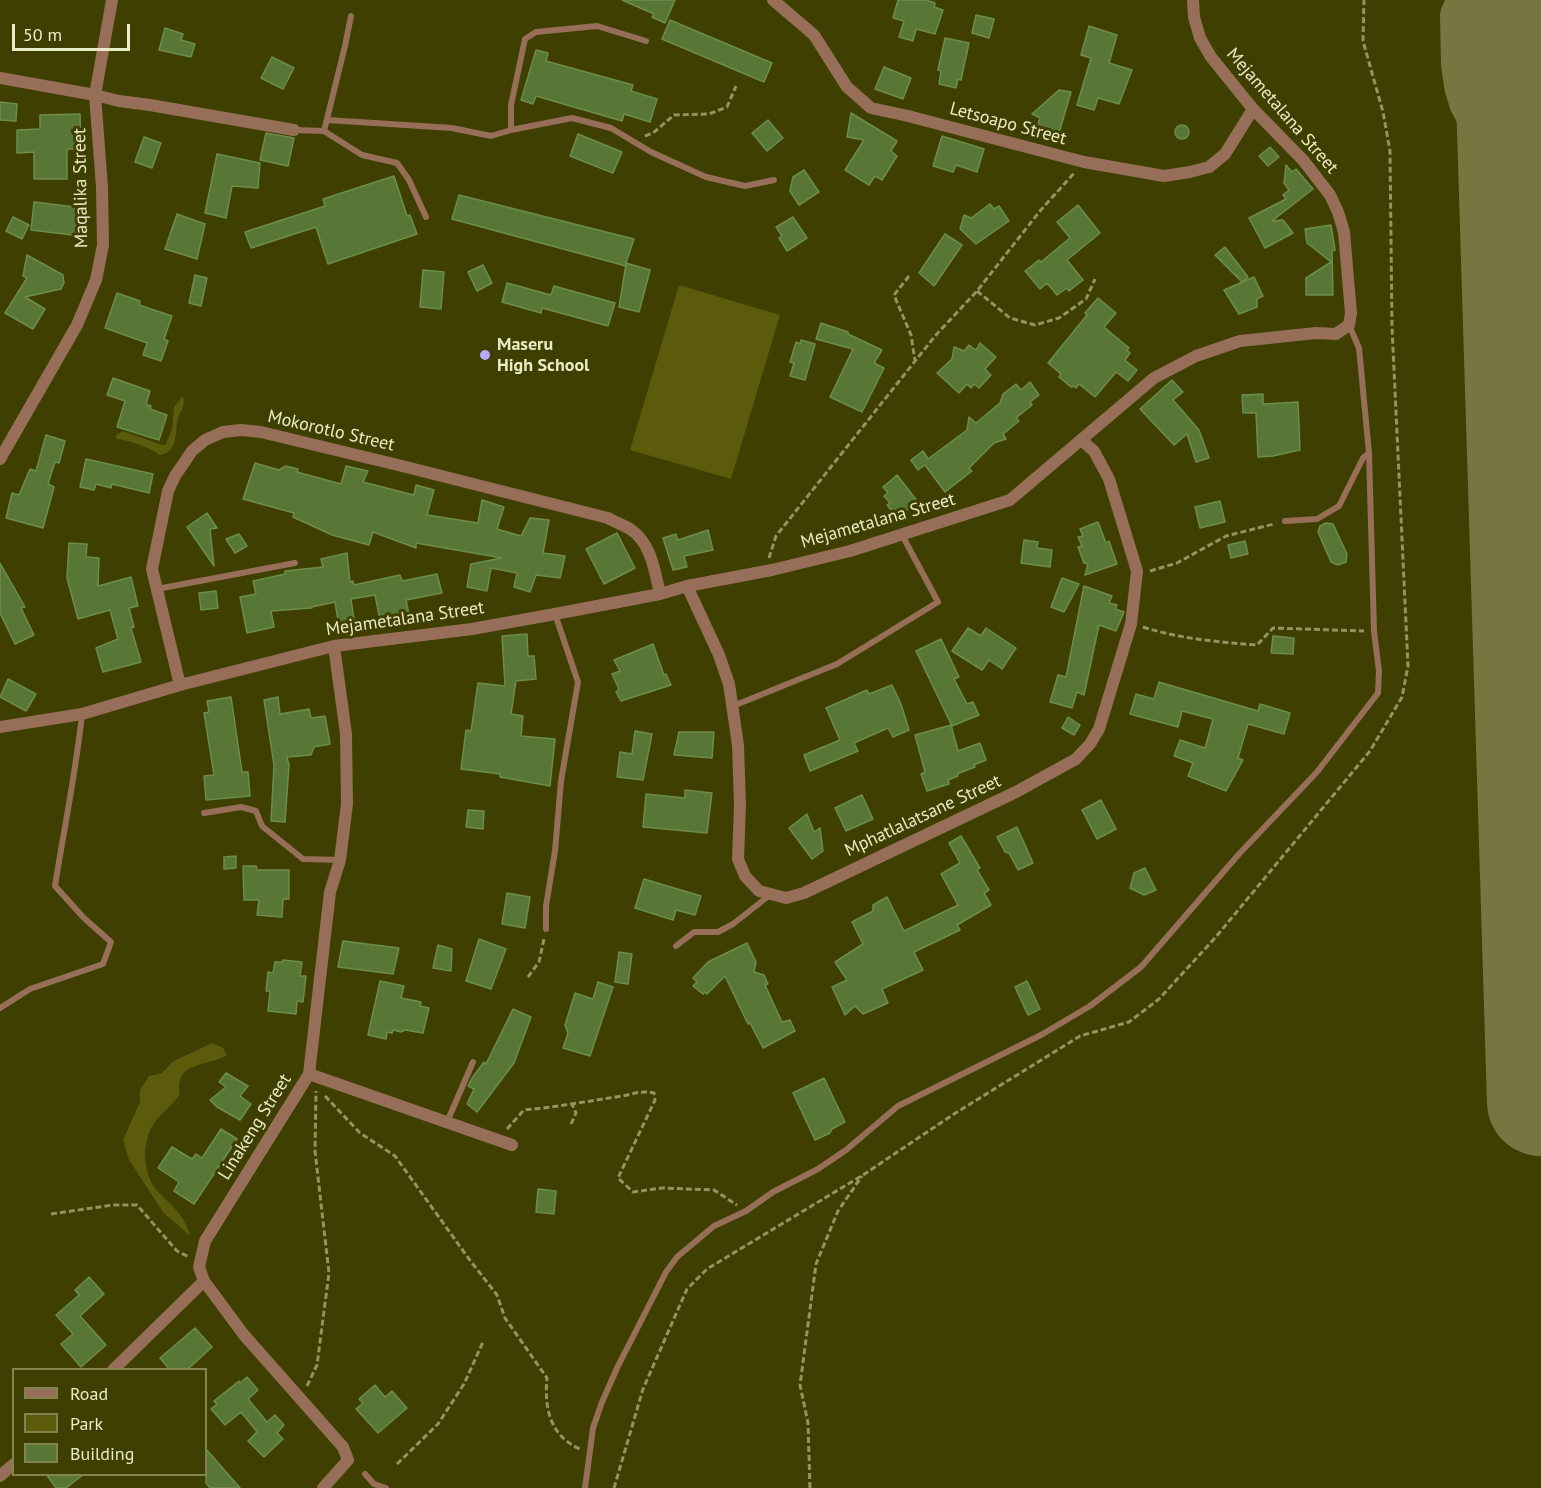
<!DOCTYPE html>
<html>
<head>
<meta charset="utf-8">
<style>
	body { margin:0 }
	#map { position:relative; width:1541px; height:1488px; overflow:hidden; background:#3e3f00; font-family:"PT Sans",sans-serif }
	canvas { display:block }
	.legend { position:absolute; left:12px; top:1368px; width:195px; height:108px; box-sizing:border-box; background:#3e3f00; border:2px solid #82844f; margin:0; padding:8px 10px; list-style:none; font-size:18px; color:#e9ecc6 }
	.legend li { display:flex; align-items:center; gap:12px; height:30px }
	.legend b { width:30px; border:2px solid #82844f }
	.scale { position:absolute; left:12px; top:24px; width:118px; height:27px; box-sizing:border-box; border:3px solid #e9ecc6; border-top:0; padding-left:8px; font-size:18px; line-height:21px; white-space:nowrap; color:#e9ecc6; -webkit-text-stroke:4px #3e3f00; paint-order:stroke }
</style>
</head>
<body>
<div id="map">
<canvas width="1541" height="1488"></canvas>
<ul class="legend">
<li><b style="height:8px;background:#976f59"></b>Road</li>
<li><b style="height:16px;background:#5b5b0b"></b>Park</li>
<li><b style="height:16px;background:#587736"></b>Building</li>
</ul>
<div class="scale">50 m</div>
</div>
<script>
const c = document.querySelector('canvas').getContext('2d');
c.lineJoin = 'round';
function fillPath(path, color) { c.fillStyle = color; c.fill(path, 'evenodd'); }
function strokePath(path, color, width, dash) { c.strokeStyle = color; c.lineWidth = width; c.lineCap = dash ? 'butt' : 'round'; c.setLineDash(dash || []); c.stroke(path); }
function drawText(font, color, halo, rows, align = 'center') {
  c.font = font + ' "PT Sans",sans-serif'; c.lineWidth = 6; c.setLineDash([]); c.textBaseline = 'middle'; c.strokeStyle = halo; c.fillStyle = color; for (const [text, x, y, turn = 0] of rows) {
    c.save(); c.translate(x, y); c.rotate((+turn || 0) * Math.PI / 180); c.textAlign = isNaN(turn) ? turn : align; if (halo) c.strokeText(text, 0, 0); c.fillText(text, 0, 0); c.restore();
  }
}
fillPath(new Path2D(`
	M679 285 780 315 731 479 630 450Z
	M183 396C186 410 178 411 177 424 175 437 177 452 160 455 151 448 129 440 117 439L115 436 123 431 162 445 166 444 172 429 174 407Z
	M212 1043 223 1048 227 1055C207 1067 174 1061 180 1094 172 1106 163 1111 155 1122 141 1141 142 1174 158 1192 171 1205 186 1216 190 1236L163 1212 129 1160 123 1140 140 1102V1090L149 1076 162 1073 172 1062Z`), '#5b5b0b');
strokePath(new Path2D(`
	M1469 0 1462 16 1463 64 1466 85 1471 102 1499 152 1513 192
	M1510 75C1518 47 1538 28 1522 0
	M1515 248C1521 234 1527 217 1541 209
	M1539 1034 1541 1041`), '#767740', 44);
strokePath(new Path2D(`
	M1507 0 1541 1102`), '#767740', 108);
const building = new Path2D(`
	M622 0H675L665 23 652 17 654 14Z
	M898 0H926L935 3 934 7 943 10 935 34 916 29 913 41 899 37 904 21 893 18Z
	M976 15 994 19 989 38 972 33Z
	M670 20 772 63 764 82 662 39Z
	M1089 26 1117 35 1109 63 1132 70 1119 104 1098 98 1094 110 1077 105 1091 58 1081 55Z
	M165 28 183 34 181 40 195 44 191 57 159 50Z
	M945 38 969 43 961 80 958 79 956 88 939 84 941 71 938 70Z
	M536 50 548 53 546 61 633 85 631 91 657 99 650 122 624 114 622 121 536 96 533 104 521 100Z
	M272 57 294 68 283 89 261 78Z
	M884 67 911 78 903 99 875 89Z
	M1059 90 1071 92 1059 133 1037 126 1040 118 1032 114Z
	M0 102 17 104 16 121 0 120Z
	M851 113 897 141 891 151 897 156 882 180 875 176 869 185 845 170 864 140 847 137Z
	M80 114 81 149H67V179H34V152L17 153V130L40 129V115Z
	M768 120 783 138 767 151 752 133Z
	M1175 132a7 7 0 1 1 14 0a7 7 0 1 1-14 0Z
	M266 133 294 138 288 166 260 160Z
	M578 134 622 152 613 173 570 156Z
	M942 136 984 149 977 172 956 165 953 172 933 166Z
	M144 137 161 143 152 168 135 162Z
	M1270 147 1279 157 1268 166 1259 156Z
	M217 154 260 163 258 188 232 186 226 218 205 213Z
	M1286 165 1292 172 1296 169 1313 189 1272 221 1283 220 1293 233 1265 248 1249 218 1286 199 1283 195 1289 190 1284 183Z
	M804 170 819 192 799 205 790 191 793 177Z
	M394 176 407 216 410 215 417 234 328 264 316 227 251 248 245 232 325 206 323 199Z
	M459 195 634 239 626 263 650 270 639 312 619 307 626 264V266L452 219Z
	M34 202 84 208 81 236 31 230Z
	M990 204 994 209 999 206 1009 221 976 244 960 229 964 215 971 218Z
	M1078 205 1100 233 1067 260 1083 280 1069 291 1067 288 1057 295 1047 283 1040 289 1025 271 1039 260 1041 262 1070 238 1057 222Z
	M177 214 205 224 197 259 165 249Z
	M13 217 29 225 22 239 6 231Z
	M793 217 807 238 787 251 779 238 782 236 776 227Z
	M1331 225 1335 250 1332 251 1333 295H1306V278L1331 262 1307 243 1305 229Z
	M945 234 962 245 934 286 919 273Z
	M1225 247 1248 277 1242 282 1215 255Z
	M27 255 63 275 64 283 61 289 25 297 45 309 33 329 5 313 27 278 23 276Z
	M483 265 492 283 477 291 468 272Z
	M423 270 444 272 441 309 420 307Z
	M195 275 207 278 201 306 189 303Z
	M1254 277 1263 296 1257 299V307L1239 314 1224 290Z
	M507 283 551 295 554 286 615 303 608 326 542 308 541 313 502 302Z
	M117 293 140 301 139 305 172 316 164 339 168 341 161 361 143 355 147 343 105 328Z
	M1098 298 1116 313 1104 327 1129 348 1127 350 1130 353 1125 360 1137 370 1128 381 1116 372 1095 397 1079 384 1076 388 1073 386 1071 387 1059 377 1061 374 1048 363 1087 315 1085 313Z
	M821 323 848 332V334L882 350 874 363 884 368 862 412 830 397 853 349 816 339Z
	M801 340 815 344 805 380 790 376 794 363 790 362 796 342 800 344Z
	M980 343 996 357 985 369 991 375 979 388 974 384 971 388 967 384 959 393 937 373 952 359 954 347 964 351 969 345 976 350Z
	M113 378 150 391 146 404 151 406 150 409 167 415 159 440 117 427 125 401 107 395Z
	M1172 380 1183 392 1173 400 1199 430 1209 458 1196 462 1187 434 1174 445 1140 409Z
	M1030 382 1039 395 1030 402 1032 405 1016 418 1019 421 1003 434 1006 439 994 443 969 468 972 471 945 492 925 465 918 470 911 460 923 451 928 459 967 430 969 417 976 423 1000 403 1003 394 1016 384 1021 390Z
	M1263 394V404L1298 402 1300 450 1273 456 1258 457 1256 413H1243L1242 395Z
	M46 435 65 441 59 463 55 462 48 484 54 487 43 528 6 518 12 493 19 495 30 469 36 471Z
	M86 459 153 474 149 493 112 484 111 488 96 484 94 490 80 487Z
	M255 463 279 470 286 466 298 469 297 472 341 484 346 466 368 471 363 482 414 495 416 485 434 490 427 515 478 523 482 500 504 507 497 529 521 536 530 518 549 520 543 553 565 556 560 578 536 575 530 592 514 587 517 573 491 568 487 591 467 587 471 564 502 558 416 543V548L373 532 369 545 332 535 293 517 294 513 243 499Z
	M897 475 918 502 897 518 887 505 890 503 884 496 888 493 883 487Z
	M1220 501 1225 522 1200 528 1195 507Z
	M207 513 217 528 210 529 214 566 187 527Z
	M1098 522 1106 543 1109 541 1117 564 1085 575 1088 564 1084 563 1078 547 1082 546 1078 537 1083 536 1080 529Z
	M1326 523 1333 524 1347 554 1346 562 1338 565 1331 562 1318 532 1320 526Z
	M708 530 713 550 684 556 687 567 673 570 663 538 676 534 678 540Z
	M617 533 635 568 604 584 586 549Z
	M239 534 247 546 235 553 226 539Z
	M1024 540 1038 542 1037 548 1052 550 1050 567 1021 563Z
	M1245 541 1248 554 1231 558 1228 545Z
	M69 543 87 544 86 557 99 558 98 586 131 577 138 606 129 608 134 627 131 628 141 662 103 672 96 648 118 639 110 610 78 619 67 578Z
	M347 553 350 582 353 581 354 585 400 575 402 581 437 574 442 593 406 600 409 614 380 620 375 595 351 599 355 626 339 627 335 602 312 607V608L271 611 274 627 247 633 240 597 256 594 253 581 285 574V571L323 567 321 559Z
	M0 563 25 607 21 608 34 635 15 644 0 613Z
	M1062 578 1079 584 1064 612 1051 607Z
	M1084 586 1112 596 1109 603 1117 605 1115 609 1124 612 1116 631 1099 625 1084 695 1077 692 1072 708 1050 702 1058 675 1066 677Z
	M216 591 218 608 201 610 199 593Z
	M968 628 981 636 986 628 1016 648 1002 669 989 660 982 670 952 651Z
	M527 634 528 656H534L536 679 516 681 511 714 523 716 521 736 555 739 550 786 500 777V774L461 769 466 730 471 731 478 683 505 686 502 636Z
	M1273 636 1294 638 1293 654 1271 653Z
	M941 639 959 677 954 679 967 704 973 702 979 715 952 726 916 651Z
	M653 644 664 675 666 674 671 685 621 701 616 692 619 689 612 674 620 671 614 660Z
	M8 679 36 694 26 711 0 697Z
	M1159 682 1258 711 1260 704 1290 713 1284 734 1248 724 1238 758 1243 760 1226 791 1188 776 1193 763 1174 756 1180 740 1205 748 1213 719 1182 711 1178 727 1130 714 1136 694 1154 699Z
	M892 685 901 704 909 730 893 737 888 728 854 743 858 751 810 771 804 755 840 740 826 708 867 690 869 694Z
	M231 697 242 772H248L250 796 206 800 204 776 214 775 204 713 209 712 207 701Z
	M278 697 280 714 309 709 311 718 325 716 330 744 314 747 311 755 287 757 289 765 285 822 271 821 274 765 264 700Z
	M1068 717 1080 725 1074 735 1062 728Z
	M951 725 958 751 980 743 986 760 974 765 975 767 957 774 958 776 948 780 949 784 927 791 921 774 925 772 915 735Z
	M635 731 652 734 643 780 617 777 620 752 632 754Z
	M679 732H714L712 758 674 755Z
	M685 790 712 793 707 833 643 827 646 794 685 798Z
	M862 795 873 819 846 831 835 808Z
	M1101 800 1116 829 1097 839 1082 810Z
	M468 810 484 811 483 829 466 827Z
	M807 814 814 832 820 828 823 851 812 859 789 828Z
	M1017 827 1033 863 1018 870 1009 853 1005 852 997 837Z
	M961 836 980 868 977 870 989 890 984 893 991 905 957 925 960 930 914 952 923 970 882 989 888 1003 863 1014 855 1006 845 1015 832 987 847 980 835 962 863 944 852 922 873 911V905L887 897 904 931 958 905 941 874 960 863 949 843Z
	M236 856V868L224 869V857Z
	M243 866H256L257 870H289V899H283L282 917 257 915 259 900H244Z
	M1145 868 1156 890 1144 895 1130 888 1134 873Z
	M644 879 701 896 695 915 676 910 673 920 635 908Z
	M507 893 530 897 525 928 502 924Z
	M479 939 506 949 491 989 466 981Z
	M343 941 399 948 393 974 338 967Z
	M747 943 756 962 754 972 764 975 768 984 765 985 782 1022 790 1020 795 1031 763 1048 750 1023 748 1024 725 976 707 994 705 992 703 994 693 986 697 982 693 978 708 962Z
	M438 945 452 949 451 971 433 968Z
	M619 952 632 954 628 984 615 982Z
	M283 960 302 962 300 976H306L303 1002 297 1001 296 1014 268 1011 270 991H266L268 972 273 973 275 962H282Z
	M380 981 404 986 401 998 421 1002 420 1006 429 1008 423 1033 405 1030 401 1032 393 1030 392 1033 387 1032 386 1039 368 1035Z
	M1027 981 1040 1009 1028 1015 1015 987Z
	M598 982 613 987 590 1056 563 1048 568 1033 565 1025 575 993 593 999Z
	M513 1009 531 1017 514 1063 477 1112 467 1104 474 1089 468 1086 472 1078 484 1062 486 1064Z
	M226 1073 248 1086 240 1096 251 1104 240 1120 217 1107 210 1100 226 1087 219 1082Z
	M824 1078 845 1122 832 1129 830 1133 815 1140 793 1093Z
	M221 1129 237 1139 194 1204 174 1191 179 1182 158 1168 172 1147 192 1159 196 1154 202 1158Z
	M538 1189 556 1191 554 1214 536 1212Z
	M89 1277 104 1294 80 1316 106 1345 81 1367 61 1344 73 1334 56 1315 79 1295 75 1290Z
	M195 1328 212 1347 187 1370H170L160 1358Z
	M247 1377 258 1390 248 1399 267 1422 275 1415 284 1425 277 1433 283 1439 264 1457 248 1441 257 1432 241 1412 225 1425 211 1409 217 1404 214 1401 239 1381 240 1383Z
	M375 1385 385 1397 392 1391 407 1408 378 1433 356 1409 363 1403 359 1399Z
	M206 1449 240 1488H210L206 1483Z
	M46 1474H84L66 1488H56Z`);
fillPath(building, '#587736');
strokePath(building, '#6d8d4b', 1.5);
strokePath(new Path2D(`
	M645 136 653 133 674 115 709 114 727 107 736 86
	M909 276 894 295 911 335 915 361
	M977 291 1010 318 1035 325 1059 318 1086 299 1095 279
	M769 558 776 536 935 336 977 291 1040 211 1075 172
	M1150 571 1177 563 1226 536 1274 524
	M1143 627C1181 639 1218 642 1257 645L1273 628 1364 631
	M528 977 539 962 544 939
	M325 1096 360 1133 395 1156 469 1259 497 1295 505 1318 547 1378C544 1408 550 1436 580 1449
	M571 1124 576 1113 572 1104
	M507 1129 524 1110C557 1107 589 1101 622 1096 634 1094 641 1090 654 1093L655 1100 618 1178 633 1192 662 1188 714 1190 737 1205
	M51 1214 113 1205H137L177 1251 189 1257
	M307 1386 317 1365 329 1273 315 1151 316 1091
	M397 1464 438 1424 464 1384 483 1342
	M614 1488 643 1389 687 1289 707 1269 863 1175 954 1114 1080 1036 1129 1022 1159 999 1215 938 1370 751 1402 697 1408 666 1392 327 1390 151 1383 112 1363 41 1364 0
	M810 1488 808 1423 800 1385 816 1264 838 1211 862 1176`), '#929461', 3, [6, 3]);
strokePath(new Path2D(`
	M327 120 452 128 491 136 511 130 572 118 611 128 651 152 706 177 745 186 774 180
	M294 130 324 131 345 46 351 16
	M511 130V105L525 39 536 32 597 26 646 41
	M324 131 362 155 397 163 409 180 426 217
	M1285 521 1317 519 1339 506 1363 458 1369 453
	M157 589 295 563
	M733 706 837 664 938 602 902 535
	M204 813 241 807 256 811 262 826 303 859 340 860
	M546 929V906L555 851 561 781 578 682 555 614
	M676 946 694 932H718L733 924 770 895
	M0 1008 30 989 103 964 111 942 84 918 55 886C64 829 76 772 82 714
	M447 1122 473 1062
	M365 1474 374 1484 386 1488
	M585 1488 593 1428 602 1402 618 1366 666 1272 677 1257 714 1226 746 1211 773 1192 818 1169 846 1150 898 1106 1041 1035 1090 1006 1141 967 1239 854 1317 772 1378 693 1379 671 1374 631 1369 453 1359 348 1349 325`), '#976f59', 6);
strokePath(new Path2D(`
	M773 0 814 35 847 87 871 108 908 116 1084 162 1164 176 1190 172 1209 167 1225 154 1253 109
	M0 78 95 95 119 101 150 105 294 130
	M0 459 77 325 96 280 103 245 102 187 95 95 112 0
	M687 586 719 655 729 684 738 745 740 805 738 859 745 876 759 891 786 898 804 893 1016 792 1076 759 1090 744 1099 729 1131 624 1137 571 1109 479 1094 451 1081 440
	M180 685 152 569 168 491 175 476 192 451 205 440 223 432 241 430 261 432 402 466 608 518C615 522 623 525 630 529 651 542 655 572 660 594
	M0 727 82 714 180 685 334 646 472 629 555 614 660 594 687 586 772 570 850 551 1010 500 1154 378 1196 356 1240 341 1316 333 1336 334 1349 325 1351 313 1344 232 1338 212 1330 195 1303 160 1253 109 1211 57 1200 38 1194 17 1193 0
	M309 1074 512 1145
	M113 1370 204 1281
	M0 1476 14 1464
	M323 1488 348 1460 343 1447 244 1335 204 1281 199 1267 205 1241 309 1074 330 892 340 860 347 804 346 734 334 646`), '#976f59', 12);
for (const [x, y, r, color] of [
	[485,355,6,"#b6abf8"]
]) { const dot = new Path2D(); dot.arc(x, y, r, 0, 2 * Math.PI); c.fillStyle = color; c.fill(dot); strokePath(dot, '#3e3f00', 2); }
drawText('18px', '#e9ecc6', '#3e3f00', [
	["Mejametalana Street",1282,111,49],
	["Letsoapo Street",1008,124,15],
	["Maqalika Street",81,188,-91],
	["Mokorotlo Street",331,431,13],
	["Mejametalana Street",878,521,-16],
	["Mejametalana Street",405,619,-8],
	["Mphatlalatsane Street",923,816,-25],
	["Linakeng Street",255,1127,-58]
]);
drawText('bold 18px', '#e9ecc6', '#3e3f00', [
	["Maseru",497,345],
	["High School",497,366]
], 'left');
</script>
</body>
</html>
